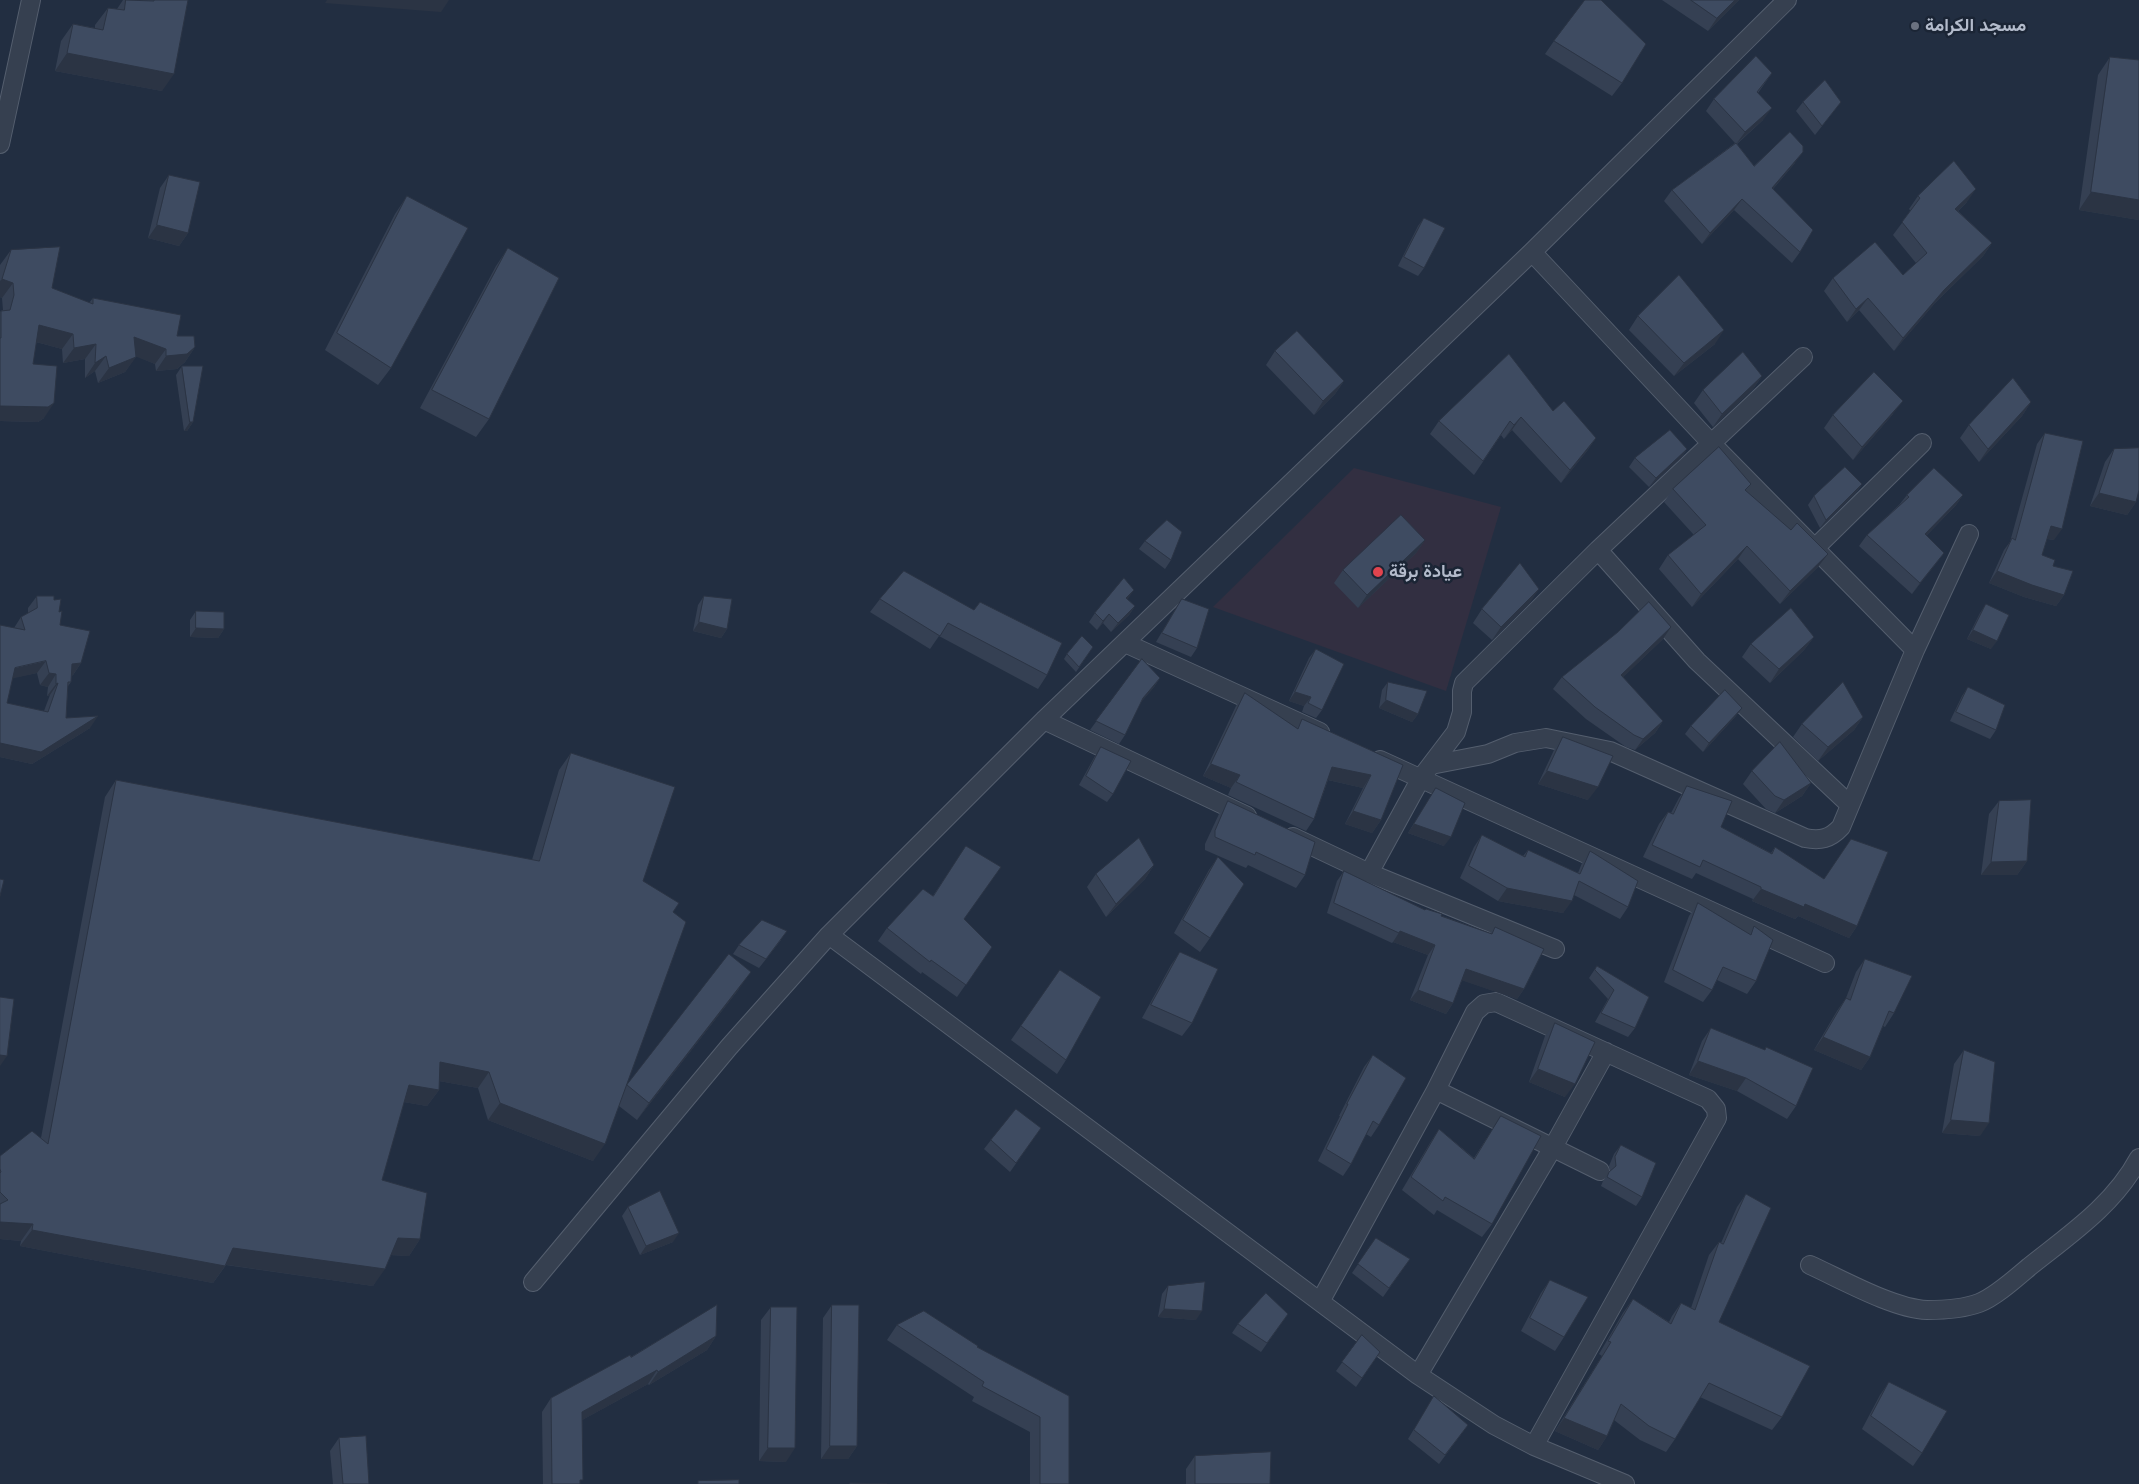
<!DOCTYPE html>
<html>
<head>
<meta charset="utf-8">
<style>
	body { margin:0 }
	canvas { display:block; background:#222e41 }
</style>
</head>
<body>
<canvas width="2139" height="1484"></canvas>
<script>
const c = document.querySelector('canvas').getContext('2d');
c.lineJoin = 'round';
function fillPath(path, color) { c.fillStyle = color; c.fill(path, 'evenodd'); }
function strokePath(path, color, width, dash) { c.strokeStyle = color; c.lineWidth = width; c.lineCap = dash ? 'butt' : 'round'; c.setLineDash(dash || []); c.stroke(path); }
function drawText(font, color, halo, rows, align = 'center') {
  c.font = font + ' Helvetica,Vazirmatn,sans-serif'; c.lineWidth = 5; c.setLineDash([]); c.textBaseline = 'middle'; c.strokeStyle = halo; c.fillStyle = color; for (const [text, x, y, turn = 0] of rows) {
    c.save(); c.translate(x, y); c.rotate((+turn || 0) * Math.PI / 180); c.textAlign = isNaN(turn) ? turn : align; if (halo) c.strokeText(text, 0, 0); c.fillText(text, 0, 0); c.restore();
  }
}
fillPath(new Path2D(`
	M1354 468 1501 507 1446 691 1213 607Z`), '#322f41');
const minor = new Path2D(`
	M0 144 31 0
	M1532 252 1711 443 1915 650
	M1815 548 1922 443
	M1598 550 1697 661 1850 805
	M1125 643 1320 732
	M1044 720 1247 816
	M1380 760 1825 963
	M1431 765 1488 754 1515 743 1546 738 1610 751 1805 838C1820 841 1830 839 1841 827L1915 650 1969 534
	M1293 837 1369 873 1555 949
	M1369 873 1421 778 1456 732 1462 712V691L1464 683 1598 550 1803 357
	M829 935 1418 1375 1494 1425 1534 1446 1625 1484
	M1436 1090 1600 1171
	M1810 1265C1841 1279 1894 1309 1927 1310 1944 1310 1963 1309 1979 1303 1995 1297 2016 1278 2029 1267 2069 1235 2114 1205 2139 1158
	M533 1282 729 1047 829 935 1044 720 1532 252 1787 0
	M1321 1300 1436 1090 1475 1012 1484 1004 1496 1002 1708 1099 1716 1109 1717 1118 1534 1446
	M1418 1375 1552 1149 1606 1052`);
strokePath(minor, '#545e6e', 20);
strokePath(minor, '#364050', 18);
fillPath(new Path2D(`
	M123 0H188L162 91 55 71 61 41 73 24 95 28V25L108 8 117 9Z
	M1662 0H1739L1708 31Z
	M1554 41 1622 83 1612 96 1545 54Z
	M2110 57 2139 60V220L2079 210 2098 75Z
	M1772 73 1758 93 1763 120 1737 144 1754 166 1795 163 1773 189 1800 252 1792 263 1734 210 1702 244 1664 201 1672 190 1735 143 1706 111 1714 99Z
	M1803 102H1841L1815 135 1796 111Z
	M169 175 188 233 179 246 148 238 160 188Z
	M407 196 391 368 378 385 325 350 395 214Z
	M1918 196 1967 202 1958 211 1992 243 1983 256 1935 303 1894 351 1859 310 1847 322 1824 291 1833 278 1903 275 1916 263 1893 235 1911 211 1909 209Z
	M1424 218V268L1418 276 1398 266 1418 226Z
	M508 248 489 419 476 437 420 408 496 266Z
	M11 250 52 288 89 303 93 298 177 336 195 347 185 362 177 369 156 371 155 364 136 356 125 372 98 383 95 371 85 378V359L63 363 62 349 36 342 33 364 44 418 38 422 0 421V312L1 311 3 310 2 298 0 297V265Z
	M1638 316 1715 344 1674 376 1629 330Z
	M1275 351 1344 381 1335 394 1314 415 1266 365Z
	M182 366 193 422 187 431H184L176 375Z
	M1762 376 1753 389 1713 427 1694 403 1703 390Z
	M2031 402 2022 416 1979 462 1960 438 1969 425Z
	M1553 411 1596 438 1587 451 1561 483 1512 430 1504 439 1501 435 1474 475 1430 434 1439 421Z
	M1893 414 1853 460 1824 428 1833 415Z
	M2045 433 2054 540 2047 539 2042 555 2053 566 2064 595 2056 606 2024 597 1989 583 2004 550 2010 542 2037 444Z
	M1687 449 1681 458 1649 487 1629 467 1635 458Z
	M2114 449 2136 502 2127 515 2090 506 2105 462Z
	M1751 484 1746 491 1818 567 1780 604 1738 559 1692 607 1659 569 1668 555 1694 535 1664 502 1673 489Z
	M1862 484 1856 493 1820 528 1808 505 1814 496Z
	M1907 495H1963L1956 505 1926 536 1944 553 1912 594 1859 546 1867 535 1899 505Z
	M1425 540 1416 553 1358 608 1334 583 1343 570Z
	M1145 541 1171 560 1165 569 1139 549Z
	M904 571 1047 675 1038 689 939 636 930 649 870 612 880 599Z
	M37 596 54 600 59 612 60 625 81 663 73 675 71 676V682L68 686 66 718 90 728 32 764 0 757 14 628 21 617 28 613V608ZM37 673 40 685 48 687 47 696 50 695 44 711 7 703 12 678Z
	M704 596 727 629 721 638 693 631 698 605Z
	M1182 599 1197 648 1191 657 1156 642 1176 608Z
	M1127 600 1135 606 1129 615 1111 632 1103 623 1097 630 1089 622 1095 613Z
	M1530 603 1492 640 1473 623 1482 609Z
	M1986 604 1991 649 1967 639 1980 613Z
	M196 611 224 629 218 638 190 637V620Z
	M1671 627 1663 639 1623 677 1663 721 1655 733 1635 750 1626 747 1586 719 1553 689 1562 677Z
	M1814 637 1804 650 1770 683 1742 657 1751 644Z
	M1093 647 1076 672 1064 659 1067 654Z
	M1316 649 1322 710 1316 718 1302 712 1304 706 1289 701 1309 658Z
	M1142 659 1160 678 1154 687 1141 702 1125 735 1119 744 1090 730Z
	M1388 682 1418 714 1412 722 1379 708 1382 690Z
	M1968 687 1996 730 1990 739 1950 721 1962 696Z
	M1245 693 1296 728 1302 719 1403 765 1381 820 1372 833 1345 824 1363 788 1328 780 1314 819 1306 831 1228 795 1231 788 1203 776 1236 706Z
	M1742 708 1735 717 1703 752 1685 734 1691 726Z
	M1863 717 1854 730 1818 761 1793 737 1802 724Z
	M1563 737 1588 800 1538 784 1554 750Z
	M1101 747 1113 794 1107 802 1079 785 1095 756Z
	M571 753 643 881 673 912 626 1086 729 954 739 989 637 1120 619 1106 593 1161 488 1120 478 1088 439 1081V1090L427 1106 404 1102 382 1180 420 1239 409 1256 391 1255 373 1286 226 1265 213 1283 20 1246 21 1241 0 1239V1156L41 1138 105 797 116 780 532 860 559 770Z
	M1752 771 1811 783 1802 796 1775 813 1766 809 1743 784Z
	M1687 786 1721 827 1771 853 1775 847 1857 926 1849 938 1798 916 1795 919 1752 901 1753 899 1696 873 1692 879 1643 857 1659 824 1668 812 1671 813 1679 798Z
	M1436 788 1444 846 1408 833Z
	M1228 801 1305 875 1296 888 1248 865 1246 868 1205 850V844L1219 814Z
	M1999 801 2027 861 2017 875H1981L1989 814Z
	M1482 835 1523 856 1528 850 1578 873 1582 863 1590 851 1628 907 1620 919 1574 895 1563 913 1498 901 1460 878 1474 847Z
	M1218 857 1210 938 1200 952 1174 933 1209 870Z
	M1154 865 1145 879 1106 917 1087 887 1096 874Z
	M1344 871 1425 910 1490 933 1495 927 1524 989 1517 999 1462 980 1453 1003 1446 1014 1410 1000 1428 955 1393 942 1392 943 1327 913 1337 881Z
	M1698 903 1749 934 1754 926 1756 981 1747 994 1717 980 1712 990 1703 1002 1664 982 1689 916Z
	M964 919 992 947 957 997 922 972 921 974 878 941 887 928Z
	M781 940 759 968 733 954 739 945Z
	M1180 952 1192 1023 1182 1036 1142 1018 1171 965Z
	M1865 959 1894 1013 1885 1027 1883 1026 1870 1057 1861 1070 1814 1050 1837 1011 1846 998 1856 972Z
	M1597 966 1649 997 1635 1028 1628 1037 1595 1022 1608 999 1589 978Z
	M1060 970 1066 1060 1057 1074 1011 1040Z
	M1555 1023 1565 1097 1529 1082 1545 1036Z
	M1711 1028 1796 1106 1787 1119 1737 1091 1689 1075 1702 1041Z
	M1964 1050 1980 1136 1942 1133 1954 1064Z
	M1373 1055 1379 1125 1371 1137 1366 1134 1351 1164 1343 1176 1318 1161 1340 1116H1339L1364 1067Z
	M1501 1116 1492 1224 1482 1237 1437 1210 1434 1215 1402 1190 1430 1143 1439 1129 1474 1158Z
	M1041 1128 1010 1172 984 1149 991 1140Z
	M1621 1145 1642 1197 1636 1206 1601 1186 1603 1181 1610 1172 1609 1166 1614 1154Z
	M1746 1194 1719 1322 1782 1417 1772 1430 1700 1397 1675 1439 1666 1452 1640 1440 1614 1420 1607 1436 1598 1450 1555 1431 1602 1356 1599 1354 1623 1313 1633 1299 1669 1322 1672 1316 1681 1303 1691 1308 1709 1255 1719 1242 1721 1243 1737 1207Z
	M628 1207 673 1242 640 1255 622 1216Z
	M1376 1238 1410 1259 1383 1297 1352 1273Z
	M1550 1280 1564 1337 1555 1351 1521 1331 1541 1293Z
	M1168 1286 1196 1320 1158 1317 1162 1294Z
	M832 1305 857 1446 848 1459H821L823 1318Z
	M771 1307 786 1462 759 1461 761 1320Z
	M1288 1314 1261 1352 1232 1333 1238 1324Z
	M897 1325 977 1347 1069 1396V1484H1030V1432L972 1401 974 1397 887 1340Z
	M1362 1335 1380 1352 1356 1387 1336 1371Z
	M716 1336 707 1350 649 1385 648 1384 582 1420 580 1484H543L542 1412 551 1398 631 1357Z
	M1889 1382 1922 1453 1913 1466 1862 1429 1880 1395Z
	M1434 1396 1468 1425 1439 1464 1408 1439Z
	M339 1438 369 1484H333L330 1451Z
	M1195 1456 1270 1484H1186V1469Z`), '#354053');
fillPath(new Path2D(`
	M327 0H449L441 12 325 3Z
	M1735 0H1739L1708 31 1717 18Z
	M67 53 174 74 162 91 55 71Z
	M1772 108 1763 120 1736 144 1745 132Z
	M1803 152 1795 163 1764 199 1772 188Z
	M1976 189 1967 202 1946 222 1955 209Z
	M2091 192 2139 200V220L2079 210Z
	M1742 199 1734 210 1702 244 1710 233Z
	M157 225 188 233 179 246 148 238Z
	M1992 243 1983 256 1935 303 1894 351 1903 338 1944 290Z
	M2 279 13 283 2 298 0 297V281Z
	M1868 298 1859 310 1847 322 1856 309Z
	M39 325 73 334 62 349 29 340Z
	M1724 330 1715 344 1674 376 1684 363Z
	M134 337 166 349 155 364 124 352Z
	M96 344 85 359 63 363 74 348Z
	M195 347 185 362 177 369 156 371 166 356Z
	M106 356 95 371 85 378 95 363Z
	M136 357 125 372 98 383 109 368Z
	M1762 376 1753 389 1713 427 1722 414Z
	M1344 381 1335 394 1314 415 1323 401Z
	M1903 401 1893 414 1853 460 1862 447Z
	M2031 402 2022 416 1979 462 1988 449Z
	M54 403 44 418 38 422 0 421V406Z
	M1521 417 1512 430 1504 439 1514 425Z
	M190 422H193L187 431H184Z
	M1596 438 1587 451 1561 483 1570 470Z
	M1687 449 1681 458 1649 487 1656 478Z
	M1862 484 1856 493 1820 528 1826 520Z
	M2099 493 2136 502 2127 515 2090 506Z
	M1963 495 1956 505 1917 545 1925 534Z
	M2051 526 2062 529 2054 540 2043 538Z
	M1425 540 1416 553 1358 608 1367 595Z
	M1747 546 1738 559 1692 607 1701 594Z
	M1944 553 1936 564 1912 594 1920 583Z
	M1828 554 1818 567 1780 604 1790 591Z
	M1997 571 2064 595 2056 606 2024 597 1989 583Z
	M1539 589 1530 603 1492 640 1501 627Z
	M1134 590 1128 599 1120 607 1126 598Z
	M1135 606 1129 615 1111 632 1118 623Z
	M1109 614 1103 623 1097 630 1103 621Z
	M699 622 727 629 721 638 693 631Z
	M1671 627 1663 639 1613 687 1621 675Z
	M196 628 224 629 218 638 190 637Z
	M1973 630 1997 641 1991 649 1967 639Z
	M1814 637 1804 650 1770 683 1779 669Z
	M46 661 37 673 6 680 15 668Z
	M81 663 73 675 64 676 72 664Z
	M49 673 56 674 48 687 40 685Z
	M1160 678 1154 687 1137 707 1143 698Z
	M58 683 50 695 47 696 56 684Z
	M1295 692 1311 697 1304 706 1289 701Z
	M1386 700 1418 714 1412 722 1379 708Z
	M1742 708 1735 717 1703 752 1709 743Z
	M98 716 90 728 32 764 0 757V743Z
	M1863 717 1854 730 1818 761 1828 747Z
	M1663 721 1655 733 1635 750 1643 739Z
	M1211 764 1240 775 1231 788 1203 776Z
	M1332 767 1371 775 1363 788 1324 779Z
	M1547 771 1598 787 1588 800 1538 784Z
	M1811 783 1802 796 1775 813 1784 800Z
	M1353 811 1381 820 1372 833 1345 824Z
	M1414 824 1451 837 1444 846 1408 833Z
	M2027 861 2017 875H1981L1991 862Z
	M1154 865 1145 879 1106 917 1116 904Z
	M1507 888 1572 901 1563 913 1498 901Z
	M1761 889 1805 904 1857 926 1849 938 1798 916 1795 919 1752 901Z
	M1400 931 1435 945 1428 955 1393 942Z
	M1466 969 1524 989 1517 999 1458 979Z
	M751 972 739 989 637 1120 649 1103Z
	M1418 990 1453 1003 1446 1014 1410 1000Z
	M1823 1037 1870 1057 1861 1070 1814 1050Z
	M0 1055 7 1056 0 1066Z
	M1698 1061 1746 1078 1737 1091 1689 1075Z
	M440 1062 489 1072 478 1088 428 1079Z
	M1538 1069 1575 1084 1565 1097 1529 1082Z
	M409 1085 439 1090 427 1106 398 1101Z
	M500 1103 605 1144 593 1161 488 1120Z
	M1951 1120 1989 1123 1980 1136 1942 1133Z
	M0 1222 33 1224 21 1241 0 1239Z
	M32 1230 225 1266 213 1283 20 1246Z
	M679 1233 673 1242 640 1255 646 1246Z
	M398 1238 420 1239 409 1256 386 1255Z
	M233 1248 385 1269 373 1286 221 1264Z
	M1164 1309 1202 1311 1196 1320 1158 1317Z
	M716 1336 707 1350 649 1385 658 1372Z
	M657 1370 648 1384 573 1425 582 1412Z
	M1564 1418 1607 1436 1598 1450 1555 1431Z
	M830 1446H857L848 1459H821Z
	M768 1448H795L786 1462 759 1461Z`), '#2b3444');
const building = new Path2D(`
	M126 0 154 1V0H188L174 74 67 53 73 24 103 30 108 8 124 10Z
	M1585 0H1601L1646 44 1622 83 1554 41Z
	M1691 0H1735L1717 18Z
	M1756 56 1772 73 1757 92 1772 108 1745 132 1714 99Z
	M2110 57 2139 60V200L2091 192Z
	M1825 80 1841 102 1822 126 1803 102Z
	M1790 132 1803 146V152L1772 188 1813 230 1800 252 1742 199 1710 233 1672 190 1736 143 1754 166Z
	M1954 161 1976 189 1955 209 1992 243 1944 290 1903 338 1868 298 1856 309 1833 278 1875 242 1903 275 1927 253 1902 222 1920 198 1918 196Z
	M169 175 200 182 188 233 157 225Z
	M407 196 468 228 391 368 337 333Z
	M1424 218 1445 228 1424 268 1404 257Z
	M60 247 52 288 93 304V298L181 315 177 336H194L195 347 187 354 166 356V349L134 337 136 357 109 368 106 356 95 363 96 344 74 348 73 334 39 325 33 364 57 366 54 403 48 407 0 406V338H1V311L10 310 14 295 13 283 2 279 11 250Z
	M508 248 559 278 489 419 432 390Z
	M1679 275 1724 330 1684 363 1638 316Z
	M1297 331 1344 381 1323 401 1275 351Z
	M1743 352 1762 376 1722 414 1703 390Z
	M1509 354 1553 411 1564 401 1596 438 1570 470 1521 417 1514 425 1510 421 1483 461 1439 421Z
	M182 366H203L193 422H190Z
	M1874 372 1903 401 1862 447 1833 415Z
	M2013 378 2031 402 1988 449 1969 425Z
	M1670 430 1687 449 1656 478 1635 458Z
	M2045 433 2083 441 2062 529 2051 526 2042 555 2055 560 2053 566 2073 571 2064 595 2032 585 1997 571 2012 538 2015 540Z
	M1719 447 1751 484 1745 490 1791 530 1797 523 1828 554 1790 591 1747 546 1701 594 1668 555 1706 525 1673 489Z
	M2139 448V490L2136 502 2099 493 2114 449Z
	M1845 467 1862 484 1826 520 1814 496Z
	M1934 468 1963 495 1925 534 1944 553 1920 583 1867 535 1909 497 1907 495Z
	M1401 515 1425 540 1367 595 1343 570Z
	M1167 520 1182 532 1171 560 1145 541Z
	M1520 563 1539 589 1501 627 1482 609Z
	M904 571 974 610 980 602 1062 643 1047 675 948 623 940 636 880 599Z
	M1124 578 1134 590 1126 598 1135 606 1118 623 1109 614 1103 621 1095 613Z
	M37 596H54V600L61 599 59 612 62 611 60 625 90 631 81 663 72 664 71 682H68L66 718 98 716 41 752 0 743V625L25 630 21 617 37 608ZM46 661 49 673 56 674V684L58 683 48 712 7 703 15 668Z
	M704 596 732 599 727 629 699 622Z
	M1182 599 1209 609 1197 648 1162 633Z
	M1649 602 1671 627 1621 675 1663 721 1643 739 1634 735 1595 707 1562 677 1618 632Z
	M1986 604 2009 615 1997 641 1973 630Z
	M1791 608 1814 637 1779 669 1751 644Z
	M196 611 224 612V629L196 628Z
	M1082 636 1093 647 1079 667 1067 654Z
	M1316 649 1344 664 1322 710 1308 703 1311 697 1295 692Z
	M1142 659 1160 678 1143 698 1125 735 1096 721Z
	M1388 682 1427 691 1418 714 1386 700Z
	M1843 682 1863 717 1828 747 1802 724Z
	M1968 687 2005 705 1996 730 1956 712Z
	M1725 690 1742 708 1709 743 1691 726Z
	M1245 693 1298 729 1302 719 1403 765 1381 820 1353 811 1371 775 1332 767 1314 819 1236 782 1240 775 1211 764Z
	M1563 737 1613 756 1598 787 1547 771Z
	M1780 742 1811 783 1784 800 1775 796 1752 771Z
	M1101 747 1131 761 1113 794 1086 776Z
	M571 753 675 787 643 881 679 903 673 912 686 922 605 1144 500 1103 489 1072 440 1062 439 1090 409 1085 382 1180 427 1193 420 1239 398 1238 385 1269 233 1248 225 1266 32 1230 33 1224 0 1222V1204L8 1200 0 1192V1173L1 1172 0 1169V1156L32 1131 48 1144 116 780 539 861Z
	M1687 786 1732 801 1721 827 1772 854 1775 847 1824 879 1851 839 1888 852 1857 926 1805 904 1804 907 1761 889V887L1703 860 1700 867 1652 845 1668 812 1673 814Z
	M1436 788 1465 803 1451 837 1414 824Z
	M2031 800 2027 861 1991 862 1999 801Z
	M1228 801 1315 842 1305 875 1256 852 1255 855 1215 837V831Z
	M1482 835 1525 857 1528 850 1580 874 1590 851 1595 854 1638 881 1628 907 1579 881 1572 901 1507 888 1469 866Z
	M1139 838 1154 865 1116 904 1096 874Z
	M966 846 1001 867 964 919 992 947 966 985 931 960 930 962 887 928 923 889 933 896Z
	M1218 857 1244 884 1210 938 1183 920Z
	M1344 871 1425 910 1426 909 1442 914 1441 916 1492 934 1495 927 1544 949 1524 989 1466 969 1453 1003 1418 990 1435 945 1400 931 1399 933 1334 903Z
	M0 879 4 880 0 896Z
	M1698 903 1751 935 1754 926 1773 940 1756 981 1723 967 1712 990 1673 970Z
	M762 920 787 931 766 959 739 945Z
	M1180 952 1218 969 1192 1023 1151 1005Z
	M729 954 751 972 649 1103 627 1085Z
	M1865 959 1912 976 1894 1013 1889 1011 1870 1057 1823 1037 1846 998 1850 1000Z
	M1597 966 1649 997 1635 1028 1601 1013 1614 990 1595 970Z
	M1060 970 1101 997 1066 1060 1021 1026Z
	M0 997 14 999 7 1056 0 1055Z
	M1555 1023 1595 1042 1575 1084 1538 1069Z
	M1711 1028 1765 1050 1766 1047 1813 1068 1796 1106 1746 1078 1698 1061Z
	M1964 1050 1995 1062 1989 1123 1951 1120Z
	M1373 1055 1406 1078 1379 1125 1373 1121 1351 1164 1326 1149 1348 1104H1347Z
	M1016 1109 1041 1128 1016 1163 991 1140Z
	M1501 1116 1541 1136 1492 1224 1445 1197 1443 1201 1411 1177 1439 1129 1474 1159Z
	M1621 1145 1656 1163 1642 1197 1607 1177 1609 1172 1616 1166 1615 1157Z
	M660 1191 679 1233 646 1246 628 1207Z
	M1746 1194 1771 1208 1719 1322 1810 1366 1782 1417 1709 1383 1675 1439 1649 1426 1621 1404 1607 1436 1564 1418 1611 1342 1608 1341 1633 1299 1671 1324 1681 1303 1695 1310 1719 1242 1723 1244Z
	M1376 1238 1410 1259 1389 1288 1358 1264Z
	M1550 1280 1588 1297 1564 1337 1530 1318Z
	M1205 1282 1202 1311 1164 1309 1168 1286Z
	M1266 1293 1288 1314 1267 1343 1238 1324Z
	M717 1305 716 1336 658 1372 657 1370 582 1412 583 1480H580V1484H552L551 1398 630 1355 631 1357Z
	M832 1305H859L857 1446H830Z
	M771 1307H797L795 1448H768Z
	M924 1311 978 1346 977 1347 1069 1396V1484H1040V1417L982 1386 984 1382 897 1325Z
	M1362 1335 1380 1352 1362 1378 1342 1362Z
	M1889 1382 1947 1411 1922 1453 1871 1416Z
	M1434 1396 1468 1425 1445 1455 1414 1430Z
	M366 1436 369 1484H343L339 1438Z
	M1271 1452 1270 1484H1195V1456Z
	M739 1480V1484H698V1481Z
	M850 1483 887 1484H850Z`);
fillPath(building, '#3e4b61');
strokePath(building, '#2b3444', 1);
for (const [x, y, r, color] of [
	[1915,26,5,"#6b7280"],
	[1378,572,6,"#e0444e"]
]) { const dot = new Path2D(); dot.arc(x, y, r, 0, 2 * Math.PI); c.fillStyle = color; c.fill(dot); strokePath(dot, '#1b2535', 2); }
drawText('bold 18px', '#b3bbcb', '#1b2535', [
	["مسجد الكرامة",1925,26],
	["عيادة برقة",1389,572]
], 'left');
</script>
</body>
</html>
